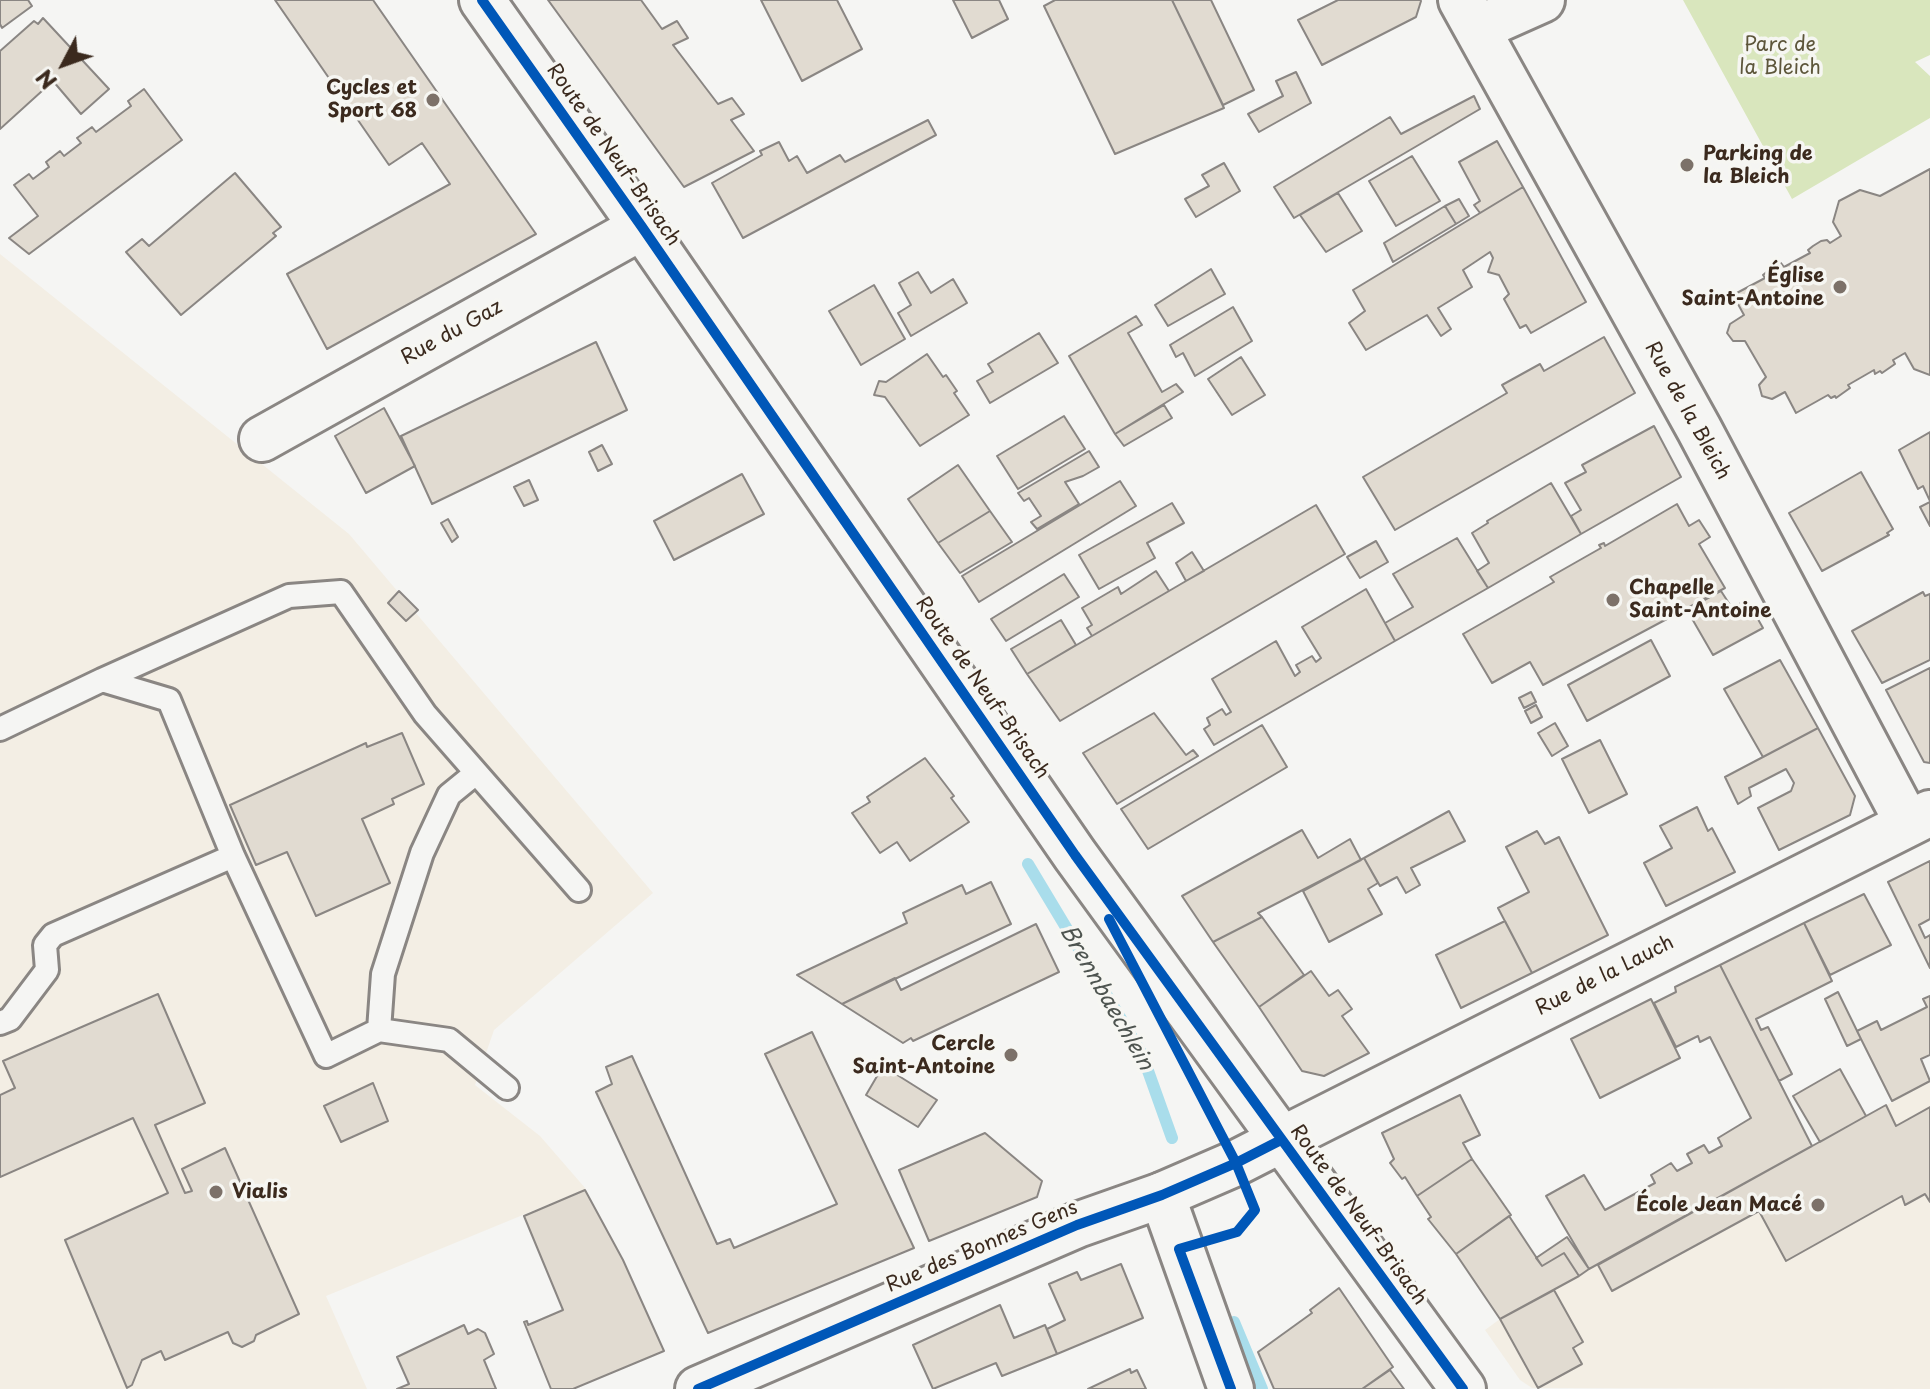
<!DOCTYPE html>
<html>
<head>
<meta charset="utf-8">
<style>
	body { margin:0 }
	#map { position:relative; width:1930px; height:1389px; overflow:hidden; background:#f5f5f3; font-family:"Playpen Sans",sans-serif }
	canvas { display:block }
	.north { position:absolute; left:24px; top:24px; width:80px; height:80px; -webkit-text-stroke:6px #f6f6f2; paint-order:stroke; rotate:229deg; font-size:22px; font-weight:700; line-height:32px; text-align:center; color:#3b2a1e }
	.north::after { content:''; display:block; margin:auto; width:28px; height:36px; background:#3b2a1e; clip-path:polygon(50% 0,100% 100%,50% 72%,0 100%) }
</style>
</head>
<body>
<div id="map">
<canvas width="1930" height="1389"></canvas>
<div class="north">N</div>
</div>
<script>
const c = document.querySelector('canvas').getContext('2d');
c.lineJoin = 'round';
function fillPath(path, color) { c.fillStyle = color; c.fill(path, 'evenodd'); }
function strokePath(path, color, width, dash) { c.strokeStyle = color; c.lineWidth = width; c.lineCap = dash ? 'butt' : 'round'; c.setLineDash(dash || []); c.stroke(path); }
function drawText(font, color, halo, rows, align = 'center') {
  c.font = font + ' "Playpen Sans",sans-serif'; c.lineWidth = 7; c.setLineDash([]); c.textBaseline = 'middle'; c.strokeStyle = halo; c.fillStyle = color; for (const [text, x, y, turn = 0] of rows) {
    c.save(); c.translate(x, y); c.rotate((+turn || 0) * Math.PI / 180); c.textAlign = isNaN(turn) ? turn : align; if (halo) c.strokeText(text, 0, 0); c.fillText(text, 0, 0); c.restore();
  }
}
fillPath(new Path2D(`
	M0 254 349 534 653 893 494 1030 475 1085 540 1136 586 1189 326 1296 367 1389H0Z
	M1930 1081V1389L1532 1388 1520 1380 1485 1330 1500 1319Z`), '#f3eee4');
fillPath(new Path2D(`
	M1683 0H1930V55L1915 62 1930 76V118L1792 199Z`), '#d9e6bd');
strokePath(new Path2D(`
	M1028 864 1142 1054 1172 1138
	M1234 1322 1262 1389`), '#a9ddeb', 12);
const building = new Path2D(`
	M0 0H28L32 6 2 28 0 24Z
	M275 0H373L536 234 327 349 287 274 450 184 422 143 389 165Z
	M548 0H641L662 29 677 21 688 38 673 45 718 104 732 98 744 114 731 120 754 151 684 187Z
	M761 0H837L862 49 802 81Z
	M953 0H999L1008 19 972 38Z
	M1055 0H1172L1224 108 1115 154 1044 6Z
	M1172 0H1211L1254 90 1223 105Z
	M1338 0H1420L1421 1 1416 17 1322 65 1298 20Z
	M43 18 109 89 81 114 53 81 0 129V51L34 21 38 24Z
	M1296 72 1311 103 1259 132 1248 114 1283 96 1276 81Z
	M144 89 182 140 29 254 9 238 38 216 14 185 29 174 33 179 49 167 46 162 60 151 64 156 81 143 77 138 92 127 96 132 131 106 128 101Z
	M1474 96 1480 109 1294 218 1274 187 1390 117 1401 134Z
	M928 120 936 135 743 238 712 183 762 155 760 151 779 142 789 161 797 156 807 173 840 155 845 162Z
	M1497 141 1523 187 1480 213 1474 205 1480 201 1459 162Z
	M1412 156 1440 201 1396 226 1369 181Z
	M1224 163 1240 191 1196 217 1185 199 1209 186 1202 175Z
	M1930 169V375L1914 369 1905 353 1893 360 1895 364 1882 373 1880 371 1875 374 1874 370 1848 385 1850 388 1836 398 1835 396 1831 398 1828 395 1796 413 1785 392 1772 399 1762 396 1759 385 1766 377 1745 341H1733L1727 333 1730 324 1744 315 1733 295 1765 278 1763 275 1775 265 1776 267 1781 263 1784 267 1810 253 1808 250 1813 246 1821 241 1827 240 1830 243 1841 236 1833 222 1839 201 1860 190 1880 196Z
	M235 173 281 227 273 233 276 236 181 315 126 252 142 239 149 246Z
	M1523 187 1586 302 1531 333 1526 325 1520 328 1504 299 1509 294 1499 275 1488 272 1493 258 1490 252 1463 270 1472 287 1438 308 1451 329 1441 336 1427 315 1366 350 1349 323 1365 311 1353 290Z
	M1338 193 1362 231 1326 252 1300 215Z
	M1459 199 1469 216 1456 224 1445 206Z
	M1445 206 1456 224 1393 262 1384 243Z
	M1211 269 1225 294 1168 326 1155 305Z
	M918 272 931 293 953 279 967 303 911 336 898 313 911 305 899 283Z
	M874 285 905 339 861 365 829 311Z
	M1233 307 1252 341 1195 376 1183 353 1176 357 1170 345Z
	M1136 316 1142 325 1128 333 1162 392 1176 384 1183 392 1115 434 1069 356Z
	M1039 333 1058 363 990 403 977 381 993 372 988 364Z
	M1604 337 1635 393 1395 530 1363 477 1507 393 1502 385 1540 364 1544 371Z
	M596 342 627 410 432 504 401 436Z
	M927 354 943 377 946 375 957 391 954 393 969 415 920 446 885 397 874 395 879 381 886 382Z
	M1241 357 1265 395 1232 415 1208 379Z
	M1164 405 1172 418 1124 446 1115 434Z
	M384 408 415 466 366 493 335 436Z
	M1064 416 1085 449 1018 489 997 456Z
	M1654 426 1681 477 1581 534 1571 516 1581 510 1565 483 1586 472 1582 465Z
	M1930 432V501L1923 486 1918 489 1899 450Z
	M602 445 612 464 598 471 589 452Z
	M1089 451 1099 467 1083 476 1065 482 1079 504 1037 529 1031 522 1041 516 1029 498 1024 501 1018 493Z
	M958 465 990 511 938 543 908 499Z
	M1861 472 1893 529 1887 533 1889 535 1822 571 1789 513Z
	M742 474 764 514 674 560 654 521Z
	M529 480 538 500 524 506 514 487Z
	M1120 481 1136 506 979 602 962 576Z
	M1551 483 1581 534 1488 588 1477 571 1489 563 1472 533 1488 523 1487 521Z
	M1930 502V526L1920 507Z
	M1172 503 1184 523 1147 543 1155 558 1099 589 1079 555Z
	M1677 504 1689 526 1699 520 1710 537 1699 544 1725 588 1543 685 1530 662 1492 683 1463 634 1554 582 1550 577 1601 548 1599 545 1604 543 1605 546Z
	M1316 505 1345 554 1060 721 1027 674Z
	M990 511 1012 542 960 573 938 543Z
	M448 519 458 537 452 542 441 523Z
	M1457 538 1488 588 1395 641 1385 623 1413 607 1393 574Z
	M1376 541 1388 562 1360 578 1347 557Z
	M1192 552 1204 571 1186 581 1176 563Z
	M1156 571 1169 591 1092 636 1087 628 1092 625 1082 608 1118 587 1121 594Z
	M1064 574 1079 597 1006 641 991 619Z
	M1366 589 1395 641 1214 745 1204 729 1210 725 1207 718 1222 709 1226 715 1231 712 1212 679 1276 641 1295 676 1300 672 1296 665 1312 656 1316 662 1321 658 1302 627Z
	M399 591 418 610 406 621 388 603Z
	M1721 591 1732 608 1747 600 1763 628 1713 655 1687 610Z
	M1923 592 1925 596 1930 594V660L1882 683 1852 631Z
	M1061 620 1076 645 1027 674 1011 649Z
	M1651 640 1670 676 1587 721 1568 685Z
	M1780 660 1818 728 1763 757 1724 689Z
	M1930 668V763L1924 762 1886 690Z
	M1531 692 1536 702 1524 708 1519 698Z
	M1536 705 1542 717 1531 723 1525 711Z
	M1154 713 1186 755 1193 750 1198 756 1117 804 1083 753Z
	M1555 723 1568 746 1552 756 1538 733Z
	M1262 725 1287 767 1148 849 1121 809Z
	M1818 728 1855 796 1850 815 1779 850 1758 808 1791 791 1794 783 1786 769 1749 788 1751 796 1738 804 1725 777Z
	M402 733 424 784 392 799 394 804 362 819 390 883 316 916 287 852 256 865 230 805 366 743 367 747Z
	M1600 740 1627 794 1589 813 1562 759Z
	M925 758 954 796 951 798 969 822 910 861 897 842 880 853 852 813 870 802 867 797Z
	M1697 807 1708 831 1712 828 1735 872 1666 906 1644 863 1672 848 1660 826Z
	M1449 811 1465 841 1411 868 1420 885 1406 893 1397 877 1380 886 1364 858Z
	M1302 830 1318 858 1350 839 1361 860 1258 913 1262 917 1213 942 1182 896Z
	M1537 831 1545 844 1559 837 1608 935 1532 973 1498 908 1529 892 1506 847Z
	M1364 858 1378 883 1368 889 1382 914 1329 942 1303 891Z
	M1930 861V919L1919 925 1925 938 1930 935V968L1888 882Z
	M991 882 1011 924 842 1004 797 975 907 923 903 913 962 885 966 894Z
	M1864 894 1891 945 1830 975 1804 923Z
	M1262 917 1304 975 1259 1007 1213 942Z
	M1505 921 1532 973 1461 1008 1436 955Z
	M1804 923 1832 981 1756 1019 1761 1030 1768 1027 1792 1074 1779 1081 1720 965Z
	M1036 924 1059 972 913 1041 911 1038 903 1043 842 1004 895 978 901 990Z
	M1720 965 1812 1146 1589 1269 1546 1196 1584 1175 1605 1210 1655 1183 1651 1175 1671 1163 1677 1171 1692 1163 1687 1154 1704 1145 1709 1153 1722 1146 1718 1138 1751 1118 1710 1037 1700 1042 1698 1036 1676 1047 1654 1003 1676 992 1675 987Z
	M1311 971 1329 996 1338 990 1352 1009 1342 1016 1369 1053 1324 1076 1302 1071 1259 1007Z
	M1838 992 1861 1039 1847 1046 1825 999Z
	M158 994 205 1103 155 1125 185 1193 192 1191 182 1169 225 1148 299 1314 256 1335 254 1341 242 1347 233 1343 228 1332 165 1360 161 1351 142 1360 132 1385 127 1388 65 1240 168 1193 133 1118 0 1177V1095L15 1088 3 1061Z
	M1930 996V1055L1921 1059 1930 1081 1892 1101 1857 1031 1877 1021 1881 1030 1927 1007 1923 999Z
	M1651 999 1680 1058 1600 1098 1571 1039Z
	M812 1032 914 1248 708 1333 596 1092 612 1084 606 1067 632 1056 717 1244 730 1239 734 1248 837 1204 765 1054Z
	M883 1066 937 1100 918 1127 866 1095Z
	M1840 1069 1866 1116 1820 1142 1793 1096Z
	M373 1083 388 1121 341 1142 324 1106Z
	M1460 1095 1480 1135 1463 1143 1472 1159 1417 1196 1405 1177 1402 1179 1390 1163 1394 1159 1382 1133Z
	M1886 1105 1896 1126 1930 1107V1202L1925 1194 1905 1205 1902 1196 1786 1261 1759 1211 1612 1291 1598 1265Z
	M985 1133 1042 1181 1037 1197 929 1241 899 1170Z
	M1472 1159 1511 1215 1456 1254 1428 1219 1431 1217 1417 1196Z
	M585 1190 623 1260 664 1351 573 1389H551L524 1322 527 1321 528 1325 563 1310 524 1216Z
	M1509 1216 1542 1266 1564 1253 1579 1276 1500 1319 1456 1254Z
	M1567 1237 1589 1269 1579 1276 1564 1253 1542 1266 1536 1258Z
	M1121 1264 1143 1318 1057 1354 1047 1329 1065 1320 1049 1284 1077 1272 1081 1280Z
	M1339 1288 1393 1367 1362 1389H1274L1258 1352 1312 1313 1310 1310Z
	M1554 1290 1583 1342 1573 1348 1582 1364 1538 1388 1500 1319Z
	M1000 1305 1014 1338 1045 1325 1057 1354 1002 1376 996 1363 933 1389 913 1345Z
	M464 1325 468 1334 478 1329 485 1333 494 1354 484 1360 496 1389H397L409 1384 397 1357Z
	M1130 1369 1131 1373 1137 1370 1146 1389H1088Z
	M1390 1370 1404 1389H1362Z`);
fillPath(building, '#e1dbd1');
strokePath(building, '#8a8683', 2);
const lane = new Path2D(`
	M102 680 289 596 341 592 425 714 579 890
	M0 729 102 680 169 700 233 856 326 1056 379 1030 383 974 422 853 449 795 476 773
	M0 1023 10 1019 47 970 45 945 53 935 233 856
	M379 1030 449 1040 507 1088`);
const street = new Path2D(`
	M1461 0 1699 429 1908 824
	M1477 29 1542 0
	M262 439 642 227
	M1281 1140 1930 813
	M1162 1195 1231 1389`);
const secondary = new Path2D(`
	M482 0 642 227 1075 855 1463 1389
	M698 1389 1077 1225 1162 1195 1236 1163 1281 1140`);
strokePath(lane, '#8a8683', 28);
strokePath(street, '#8a8683', 50);
strokePath(secondary, '#8a8683', 50);
strokePath(lane, '#f5f5f3', 22);
strokePath(street, '#f5f5f3', 44);
strokePath(secondary, '#f5f5f3', 44);
strokePath(new Path2D(`
	M482 0 642 227 1075 855 1463 1389
	M1109 919 1236 1163 1255 1210 1237 1232 1179 1249 1231 1389
	M698 1389 1077 1225 1162 1195 1236 1163 1281 1140`), '#0057b8', 10);
for (const [x, y, r, color] of [
	[433,100,8,"#7c7169"],
	[1687,165,8,"#7c7169"],
	[1840,287,8,"#7c7169"],
	[1613,600,8,"#7c7169"],
	[1011,1055,8,"#7c7169"],
	[216,1192,8,"#7c7169"],
	[1818,1205,8,"#7c7169"]
]) { const dot = new Path2D(); dot.arc(x, y, r, 0, 2 * Math.PI); c.fillStyle = color; c.fill(dot); strokePath(dot, '#f6f6f2', 3); }
drawText('20px', '#5d563b', '#f6f6f2', [
	["Parc de",1780,45],
	["la Bleich",1780,68]
]);
drawText('bold 20px', '#3b2a1e', '#f6f6f2', [
	["Cycles et",417,88],
	["Sport 68",417,111],
	["Parking de",1703,154,"left"],
	["la Bleich",1703,177,"left"],
	["Église",1824,276],
	["Saint-Antoine",1824,299],
	["Chapelle",1629,588,"left"],
	["Saint-Antoine",1629,611,"left"],
	["Cercle",995,1044],
	["Saint-Antoine",995,1067],
	["Vialis",232,1192,"left"],
	["École Jean Macé",1802,1205]
], 'right');
drawText('20px', '#3b2a1e', '#f6f6f2', [
	["Route de Neuf-Brisach",613,155,55],
	["Rue du Gaz",452,333,-29],
	["Rue de la Bleich",1687,411,61],
	["Route de Neuf-Brisach",982,688,55],
	["Rue de la Lauch",1605,976,-27],
	["Route de Neuf-Brisach",1358,1215,54],
	["Rue des Bonnes Gens",982,1247,-23]
]);
drawText('italic 22px', '#4e5450', '#f6f6f2', [
	["Brennbaechlein",1106,998,60]
]);
</script>
</body>
</html>
